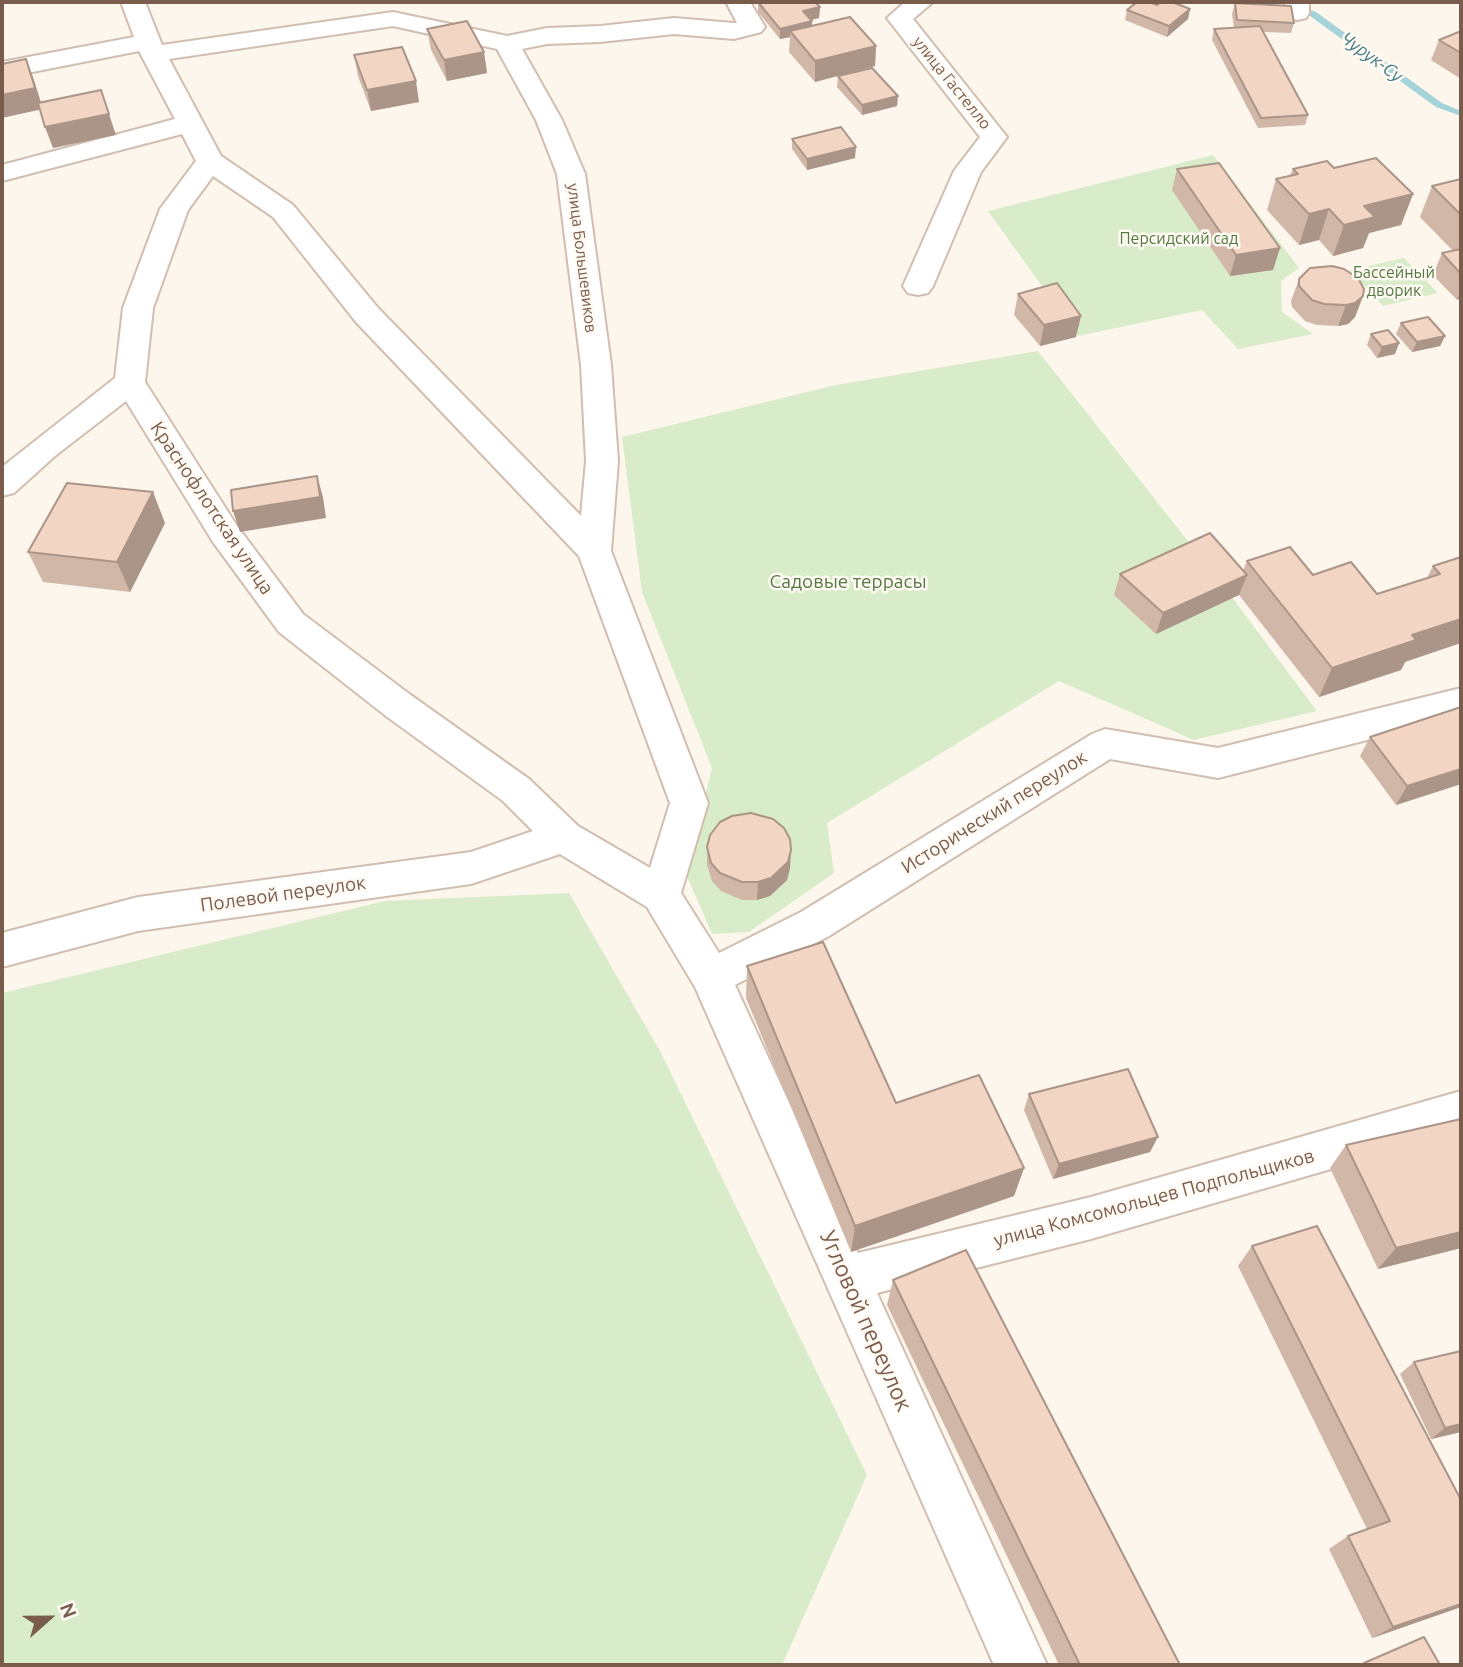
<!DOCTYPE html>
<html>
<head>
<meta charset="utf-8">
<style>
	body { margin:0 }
	#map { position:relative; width:1463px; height:1667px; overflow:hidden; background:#fdf6ec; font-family:Ubuntu,sans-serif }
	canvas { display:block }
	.frame { position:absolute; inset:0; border:4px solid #7a5c4d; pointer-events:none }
	.north { position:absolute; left:14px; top:1583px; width:70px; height:70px; -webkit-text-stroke:5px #fffaf3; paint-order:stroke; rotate:69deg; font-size:19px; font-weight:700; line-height:28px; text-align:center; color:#7a5c4d }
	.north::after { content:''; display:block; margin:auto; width:24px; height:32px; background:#7a5c4d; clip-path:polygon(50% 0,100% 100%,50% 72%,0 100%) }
</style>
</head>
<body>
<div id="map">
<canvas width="1463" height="1667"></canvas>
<div class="frame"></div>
<div class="north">N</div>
</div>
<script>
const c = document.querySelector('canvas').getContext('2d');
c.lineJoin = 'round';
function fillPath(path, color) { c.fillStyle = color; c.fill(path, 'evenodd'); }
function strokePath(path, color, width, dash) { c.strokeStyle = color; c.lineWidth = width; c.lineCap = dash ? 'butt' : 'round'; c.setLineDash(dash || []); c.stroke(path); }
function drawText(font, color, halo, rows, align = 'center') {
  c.font = font + ' Ubuntu,sans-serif'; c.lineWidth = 5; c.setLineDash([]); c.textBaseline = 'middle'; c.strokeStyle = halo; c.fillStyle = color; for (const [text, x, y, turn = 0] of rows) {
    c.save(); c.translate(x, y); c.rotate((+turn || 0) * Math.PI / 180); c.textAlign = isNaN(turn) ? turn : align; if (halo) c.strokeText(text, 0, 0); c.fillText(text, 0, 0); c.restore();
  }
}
fillPath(new Path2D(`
	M1213 155 1299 268 1281 281 1282 312 1313 334 1238 349 1202 310 1078 336 988 211Z
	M1404 258 1438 293 1383 306 1350 270Z
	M1038 351 1225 588 1317 711 1194 740 1059 681 827 823 834 873 749 932 712 934 686 874 712 768 642 592 622 437 836 385Z
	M569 893 661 1053 867 1475 782 1665H2V993L385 901Z`), '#d8ecc9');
fillPath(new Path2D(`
	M1279 2H1289L1316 12 1442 103 1461 111V116L1436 107 1310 16Z`), '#a5d3da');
const minor = new Path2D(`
	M121 2H145L162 45 393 12 507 36 547 28 600 26 674 18 734 23H737L726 2H750L765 27 761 32 734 39 674 34 600 42 547 44 522 49 562 120 585 174 611 365 618 461 611 551 708 803 681 893 719 953 801 912 1092 734 1105 729 1218 748 1461 688V716L1218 778 1110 759 829 936 735 985 858 1253 1091 1197 1461 1091V1131L1091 1239 877 1293 1047 1665H994L695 987 647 907 560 854 471 884 138 931 2 967V933L138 897 471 852 533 831 503 801 386 716 279 632 213 542 126 401 55 456 14 493 2 496V467L115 378 123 308 160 209 196 161 182 134 2 181V165L175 119 139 51 2 78V62L134 37ZM393 26 497 49 536 120 557 174 581 365 586 461 581 516 378 308 293 205 221 156 169 59ZM213 176 273 217 356 322 579 556 670 803 650 868 578 826 529 779 412 696 303 614 237 526 145 382 153 308 188 210Z
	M905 2H933L913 19 1007 137 981 172 933 286 928 293 918 295 908 293 903 286 954 171 980 137 887 18Z
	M1285 2H1309V13L1306 18 1297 20 1288 18 1285 13Z`);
strokePath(minor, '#d1beb0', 4);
fillPath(minor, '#fff');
fillPath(new Path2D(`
	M758 2 820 7 819 18 811 20 812 21V26L876 46 875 66 815 82 789 52 790 37 780 39 758 12Z
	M1235 3 1294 23 1291 33 1263 32 1308 115 1305 125 1258 128 1212 40 1214 29 1234 28 1232 14Z
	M1157 5 1190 9 1188 19 1167 37 1125 20 1127 10Z
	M427 29 484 52 487 73 447 81 431 50Z
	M1461 31V79L1431 60 1439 40Z
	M354 55 419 102 371 111 358 76Z
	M838 76 897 106 862 115 837 87Z
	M792 139 855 158 807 170 792 149Z
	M1334 168 1413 194 1401 225 1369 233 1363 248 1333 256 1319 240 1299 245 1267 210 1276 179 1290 176 1293 169Z
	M1177 169 1273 270 1230 276 1172 190Z
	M1461 179V298L1457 300 1433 275 1442 253 1453 251 1420 217 1432 186Z
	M1299 279 1363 296 1355 317 1348 324 1338 326 1317 325 1305 321 1292 307 1291 301Z
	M1018 294 1076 337 1040 346 1014 315Z
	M1401 323 1445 336 1440 346 1412 352 1396 334Z
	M1371 334 1399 343 1395 354 1377 358 1367 345Z
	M165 523 130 592 43 582 28 552Z
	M1461 557 1401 670 1319 697 1239 595 1156 634 1114 595 1120 574 1243 571 1247 561 1313 575 1377 594 1427 578 1433 566Z
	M1461 707V784L1396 805 1360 756 1370 737Z
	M707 847 790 868 787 880 770 896 757 900H742L721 891 712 881 707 865Z
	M747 966 896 1103 1024 1168 1014 1196 851 1252 746 998Z
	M1029 1094 1150 1152 1053 1179 1024 1110Z
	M1346 1145 1461 1248 1378 1269 1330 1168Z
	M1252 1246 1461 1607 1372 1638 1329 1549 1348 1536 1367 1529 1238 1266Z
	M893 1280 1180 1665H1059L887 1305Z
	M1414 1362 1461 1432 1431 1439 1400 1374Z`), '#d1b7a8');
fillPath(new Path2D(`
	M820 7 819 18 803 22V11Z
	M1190 9 1188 19 1167 37 1169 26Z
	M812 21V32L790 31V37L780 39V29Z
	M876 46 875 66 815 82V61Z
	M484 52 487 73 447 81 444 60Z
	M26 59 34 80 43 109 2 118V95Z
	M416 81 419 102 371 111 367 90Z
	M898 96 897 106 862 115V105Z
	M109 114 116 135 53 148 45 127Z
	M856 147 855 158 807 170V159Z
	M1413 194 1401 225 1369 233 1363 248 1333 256 1344 225 1364 206Z
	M1329 209 1319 240 1299 245 1309 214Z
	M1280 248 1273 270 1230 276 1236 255Z
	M1461 289V298L1457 300Z
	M1363 296 1355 317 1348 324 1338 326 1346 305Z
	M1081 316 1076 337 1040 346 1044 325Z
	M1445 336 1440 346 1412 352 1417 342Z
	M1399 343 1395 354 1377 358 1382 347Z
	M317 476 323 497 326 518 240 532 233 511Z
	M153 492 165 523 130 592 117 562Z
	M1247 575 1239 595 1156 634 1163 613Z
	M1461 619V643L1405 662 1401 670 1319 697 1332 668 1412 635Z
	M1461 769V784L1396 805 1407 786Z
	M791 850 790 868 787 880 770 896 757 900 758 882Z
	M1158 1137 1150 1152 1053 1179 1059 1164Z
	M1024 1168 1014 1196 851 1252 855 1226Z
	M1461 1232V1248L1378 1269 1396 1248Z
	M1461 1424V1432L1431 1439 1445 1428Z
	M1461 1604V1607L1372 1638 1393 1627Z`), '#aa9588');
const building = new Path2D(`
	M758 2H815L820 7 803 11 812 21 780 29Z
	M1137 2H1150L1157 5 1161 2H1172L1190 9 1169 26 1127 10Z
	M1235 3 1291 6 1294 23 1237 20Z
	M850 17 876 46 815 61 790 31Z
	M467 21 484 52 444 60 427 29Z
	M1260 26 1308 115 1261 118 1214 29Z
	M1461 31V53L1439 40Z
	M402 47 416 81 367 90 354 55Z
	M26 59 35 88 2 95V64Z
	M872 68 898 96 862 105 838 76Z
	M101 90 109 114 45 127 38 103Z
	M841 127 856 147 807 159 792 139Z
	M1376 158 1413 194 1364 206 1375 217 1344 225 1329 209 1309 214 1276 179 1298 174 1293 169 1327 161 1334 168Z
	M1219 163 1280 248 1236 255 1177 169Z
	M1461 179V215L1432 186Z
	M1461 249V274L1442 253Z
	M1332 266 1344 269 1358 278 1364 289 1363 296 1355 303 1346 305 1324 304 1312 300 1299 286V279L1310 268Z
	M1057 283 1081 316 1044 325 1018 294Z
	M1428 317 1445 336 1417 342 1401 323Z
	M1388 330 1399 343 1382 347 1371 334Z
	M317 476 320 497 233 511 231 490Z
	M67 483 153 492 117 562 28 552Z
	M1210 533 1247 575 1163 613 1120 574Z
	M1290 547 1313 575 1351 562 1377 594 1440 574 1433 566 1461 557V619L1412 635 1416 640 1332 668 1247 561Z
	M1461 707V769L1407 786 1370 737Z
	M751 813 773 819 784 828 790 839 791 850 788 862 771 878 758 882H742L720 873 711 863 707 847 710 835 720 822 732 816Z
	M823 942 896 1103 979 1075 1024 1168 855 1226 747 966Z
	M1128 1069 1158 1137 1059 1164 1029 1094Z
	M1461 1119V1232L1396 1248 1346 1145Z
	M1317 1226 1461 1500V1604L1393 1627 1348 1536 1390 1521 1252 1246Z
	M966 1250 1180 1665H1080L893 1280Z
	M1461 1351V1424L1445 1428 1414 1362Z
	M1424 1637 1440 1665H1365L1364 1663Z`);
fillPath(building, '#f3d5c3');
strokePath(building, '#aa9588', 2);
drawText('16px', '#7a5c4d', '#fffaf3', [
	["улица Гастелло",952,83,51],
	["улица Большевиков",582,258,83]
]);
drawText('16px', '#537a41', '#fffaf3', [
	["Персидский сад",1179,239],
	["Бассейный",1394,273],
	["дворик",1394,291]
]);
drawText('italic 18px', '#437c86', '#fffaf3', [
	["Чурук-Су",1372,57,36]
]);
drawText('19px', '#7a5c4d', '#fffaf3', [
	["Краснофлотская улица",212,508,56],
	["Исторический переулок",994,812,-32],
	["Полевой переулок",283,894,-8],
	["улица Комсомольцев Подпольщиков",1154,1198,-15]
]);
drawText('19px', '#537a41', '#fffaf3', [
	["Садовые террасы",848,582]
]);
drawText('23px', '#7a5c4d', '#fffaf3', [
	["Угловой переулок",866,1321,66]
]);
</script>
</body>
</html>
